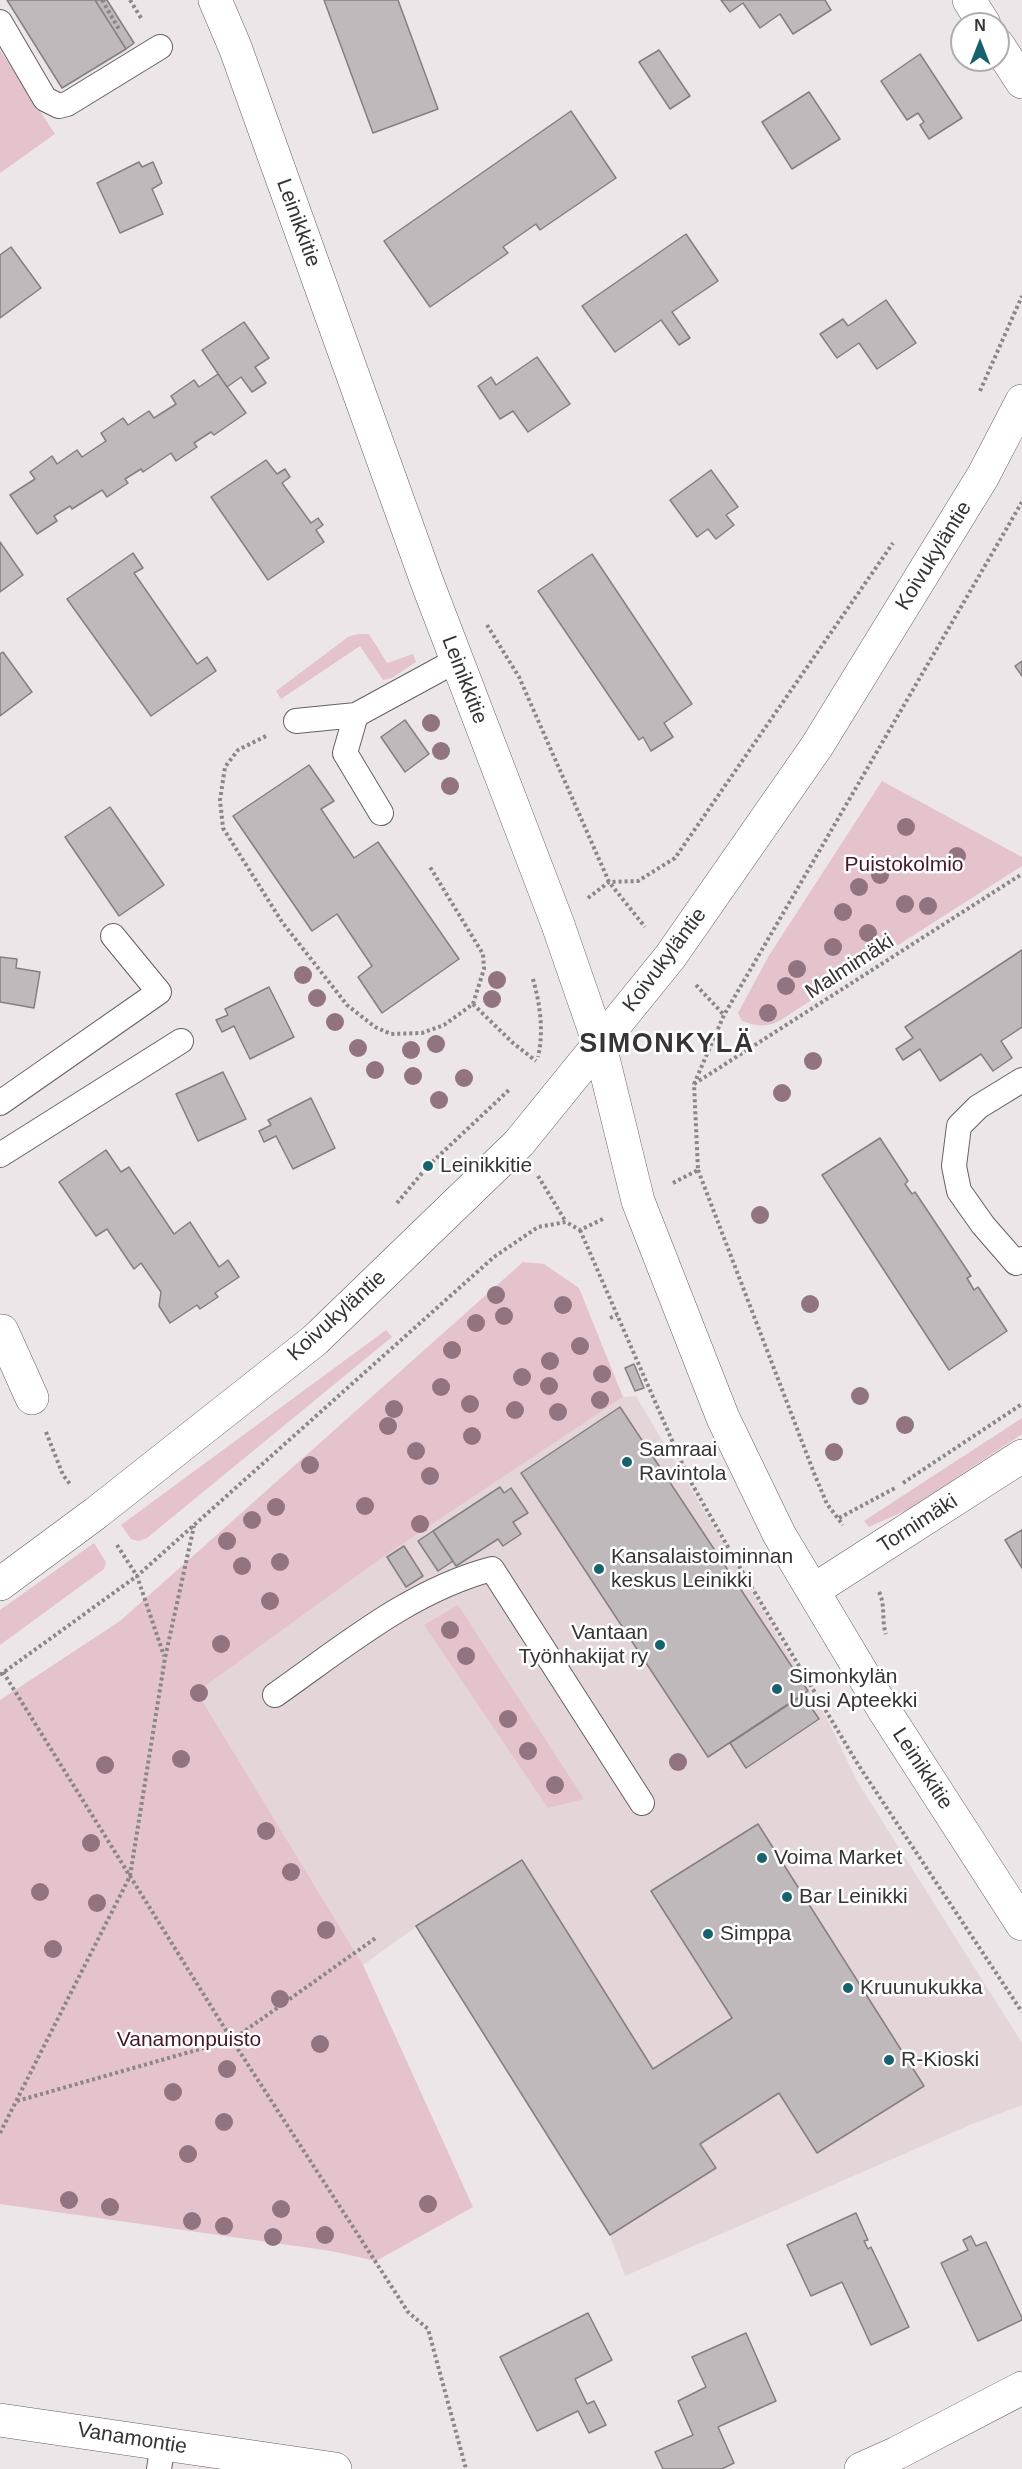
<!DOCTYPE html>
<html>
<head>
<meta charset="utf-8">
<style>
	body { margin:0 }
	#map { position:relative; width:1022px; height:2469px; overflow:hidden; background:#ede6e8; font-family:Arial,sans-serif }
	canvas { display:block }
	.north { position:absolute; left:950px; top:12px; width:60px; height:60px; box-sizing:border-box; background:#fff; border:2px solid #afaeae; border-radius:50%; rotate:0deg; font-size:16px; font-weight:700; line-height:24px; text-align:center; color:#373435 }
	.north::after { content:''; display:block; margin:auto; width:21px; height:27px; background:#17626f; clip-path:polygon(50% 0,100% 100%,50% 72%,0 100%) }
</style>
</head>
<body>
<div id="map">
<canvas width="1022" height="2469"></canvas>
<div class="north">N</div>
</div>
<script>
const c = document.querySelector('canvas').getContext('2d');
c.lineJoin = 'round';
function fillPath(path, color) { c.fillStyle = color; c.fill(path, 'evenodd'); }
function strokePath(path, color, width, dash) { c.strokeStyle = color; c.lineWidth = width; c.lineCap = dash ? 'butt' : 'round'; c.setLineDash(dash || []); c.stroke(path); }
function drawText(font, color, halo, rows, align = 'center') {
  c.font = font + ' Arial,sans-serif'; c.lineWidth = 5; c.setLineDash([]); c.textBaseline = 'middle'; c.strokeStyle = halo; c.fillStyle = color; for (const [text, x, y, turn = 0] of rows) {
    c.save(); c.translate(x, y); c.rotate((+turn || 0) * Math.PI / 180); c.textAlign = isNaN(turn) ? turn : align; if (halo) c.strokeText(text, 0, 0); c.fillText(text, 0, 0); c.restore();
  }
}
fillPath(new Path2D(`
	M636 1396 828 1721 857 1781 1022 2043V2105L970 2125 625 2276 610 2235 416 1927 363 1965 197 1692 383 1557 623 1397Z`), '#e4d5d9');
fillPath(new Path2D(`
	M0 50 55 134 0 173Z
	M358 634H369L387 663 413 654 416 662 392 678 383 680 360 646 281 699 276 691 348 637Z
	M882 781 1022 857V866L779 1021C765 1028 756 1026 742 1021L738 1013 768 957Z
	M523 1262 544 1264 579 1288 623 1397 383 1557 197 1692 363 1965 473 2207 376 2261 331 2251 0 2204V1700L120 1621Z
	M386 1330 392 1337 147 1538 138 1541 131 1539 121 1525Z
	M1022 1418V1434L911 1508 869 1527 864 1521Z
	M94 1543 106 1562 104 1569 0 1645V1610Z
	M458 1605 584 1799 548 1808 424 1625Z`), '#e4c3cd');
const building = new Path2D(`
	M7 0H95L126 49 62 88Z
	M95 0H107L134 43 126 49Z
	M324 0H398L438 109 373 133Z
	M721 0H825L831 10 793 34 780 14 760 28 743 3 730 12Z
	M659 50 690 96 670 109 639 62Z
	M920 54 962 118 929 139 920 125 924 122 918 113 907 120 881 81Z
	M809 92 840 139 792 169 762 122Z
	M571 111 616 178 540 230 536 224 503 247 508 253 430 307 384 241Z
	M139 162 142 167 153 162 162 183 152 189 163 214 120 233 97 183Z
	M686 234 718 281 672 312 690 338 679 345 661 320 615 352 582 306Z
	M11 247 41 288 0 318V255Z
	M886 300 916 343 877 369 859 343 837 358 820 334 843 319 848 326Z
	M244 322 269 358 255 367 266 383 252 392 241 377 227 387 202 350Z
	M537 357 570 404 528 432 513 411 500 419 478 386 491 377 496 385Z
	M218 374 246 413 214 435 211 432 194 443 197 447 176 461 171 453 143 472 141 469 125 479 128 483 107 497 102 490 72 509 70 506 54 516 57 521 37 534 10 495 35 479 30 472 52 456 57 464 77 450 82 457 106 441 101 433 123 418 128 425 149 411 154 418 176 404 171 396 194 380 199 387Z
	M266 460 277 474 285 469 290 477 282 483 311 523 318 518 323 525 316 530 324 542 268 580 211 497Z
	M711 470 738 507 726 515 734 525 716 539 708 529 697 537 670 500Z
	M0 542 23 575 0 592Z
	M133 553 143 568 134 573 197 664 207 657 216 671 151 716 67 599Z
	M592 554 692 704 664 723 673 737 651 751 643 737 639 740 538 591Z
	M3 652 32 692 0 716V654Z
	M1022 661V676L1015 666Z
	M405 720 429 754 405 772 381 737Z
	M309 765 334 801 321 809 354 858 378 842 459 959 382 1013 358 977 372 966 337 914 312 931 233 816Z
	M110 807 164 885 119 916 65 837Z
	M1022 950V1027L1001 1041 1012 1058 993 1071 981 1054 940 1081 920 1049 903 1060 896 1049 913 1038 905 1027Z
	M0 957 17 959 16 968 40 972 34 1008 0 1002Z
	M269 987 294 1037 250 1059 234 1026 222 1032 216 1020 228 1015 225 1009Z
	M223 1072 246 1119 198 1141 176 1094Z
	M311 1098 335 1148 293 1169 276 1136 264 1142 259 1131 271 1125 268 1120Z
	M880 1138 908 1181 905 1184 912 1194 915 1192 971 1276 967 1278 974 1290 978 1287 1007 1331 949 1370 822 1175Z
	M106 1150 121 1172 129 1167 174 1234 190 1222 219 1267 228 1260 239 1277 215 1293 218 1297 200 1309 197 1305 170 1323 159 1306 161 1292 141 1263 134 1269 107 1229 96 1236 59 1182Z
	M634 1364 644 1388 635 1391 625 1368Z
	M620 1407 808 1691 708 1757 521 1473Z
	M500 1487 504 1493 511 1488 528 1513 513 1522 521 1534 503 1546 498 1539 456 1566 433 1531Z
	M1022 1530V1568L1005 1540Z
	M433 1531 453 1561 438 1571 418 1541Z
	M404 1546 423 1576 406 1587 387 1557Z
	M803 1695 819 1719 746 1768 730 1743Z
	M758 1824 924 2086 817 2153 779 2093 700 2144 716 2168 610 2235 416 1926 522 1860 653 2069 732 2018 651 1891Z
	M856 2213 868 2240 864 2241 868 2249 871 2247 909 2327 871 2345 842 2282 811 2296 787 2245Z
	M971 2236 976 2246 986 2242 1022 2318V2320L978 2341 941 2263 968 2250 963 2240Z
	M588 2313 612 2360 575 2379 587 2404 594 2401 606 2425 589 2433 578 2411 537 2431 500 2357Z
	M746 2333 776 2401 718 2427 734 2463 722 2469H663L655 2452 693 2435 678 2401 706 2387 692 2357Z`);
fillPath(building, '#bfb9bb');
strokePath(building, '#857f81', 1.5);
const lane = new Path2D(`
	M0 22 45 99 59 106 67 104 160 47
	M296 721 356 715
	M381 813 345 753 356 715 457 660
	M1022 1080 978 1107 959 1126 954 1166 959 1191 983 1225 1016 1263 1022 1259
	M0 1103 159 992 113 936
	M0 1155 181 1041
	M275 1695C342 1648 411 1590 492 1569L642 1803
	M159 2469 163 2444`);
const street = new Path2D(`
	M215 0 235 47 427 582 557 922 600 1046
	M969 0 984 24
	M998 45 1022 82
	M2 1331 32 1398
	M814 1590 1022 1456
	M0 2420 335 2469
	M861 2469 897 2453 1022 2388`);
const secondary = new Path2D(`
	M600 1046 638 1201 723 1418 779 1534 884 1710 1022 1924
	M0 1584 96 1513 315 1340 519 1143 670 957 817 746 983 476 1022 401`);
strokePath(lane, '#666061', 26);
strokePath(street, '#666061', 34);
strokePath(secondary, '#666061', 34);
strokePath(new Path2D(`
	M102 0 120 31
	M130 0 141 18
	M980 391 1022 296
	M487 625 519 677 609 882 645 927
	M266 736 238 750 225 767 220 800 223 828 282 922 347 1005 375 1027 391 1034 422 1033 444 1025 473 1004 484 969 483 954 430 867
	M588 898 609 882 638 881 675 858 893 543
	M533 979C540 1004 544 1031 538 1057
	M696 985 724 1015
	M473 1004 513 1043 536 1061
	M694 1084 1022 874
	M698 1170 814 1473 827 1504 843 1525
	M538 1176 566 1222
	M673 1183 698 1170 694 1084 724 1015 1022 502
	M397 1203 428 1166 510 1089
	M580 1230 688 1477 736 1561 859 1766 1022 2012
	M610 1318 617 1315
	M46 1432 63 1475 70 1484
	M903 1483 1022 1404
	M839 1518 897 1487
	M117 1545 137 1576 164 1656
	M879 1592C886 1606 881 1620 886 1634
	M3 1672 232 2040 408 2312 428 2329 466 2469
	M0 1675 137 1576 494 1257 538 1227 566 1222 580 1230 605 1218
	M17 2101 232 2040 377 1937
	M0 2133 130 1876 165 1658 194 1526`), '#8b8688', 4, [3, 3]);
strokePath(lane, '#fff', 24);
strokePath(street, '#fff', 33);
strokePath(secondary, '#fff', 33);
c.fillStyle = '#927480';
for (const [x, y] of [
	[431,723],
	[441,751],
	[450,786],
	[906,827],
	[957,856],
	[880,875],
	[859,887],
	[905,904],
	[928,906],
	[843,912],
	[868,933],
	[833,947],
	[797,969],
	[303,975],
	[497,980],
	[786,986],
	[317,998],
	[492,999],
	[768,1013],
	[335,1022],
	[436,1044],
	[358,1048],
	[411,1050],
	[813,1061],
	[375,1070],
	[413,1076],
	[464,1078],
	[782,1093],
	[439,1100],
	[760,1215],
	[496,1295],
	[810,1304],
	[563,1305],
	[504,1316],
	[476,1323],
	[580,1346],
	[452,1350],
	[550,1361],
	[602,1374],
	[522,1377],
	[549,1386],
	[441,1387],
	[860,1396],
	[600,1400],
	[470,1404],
	[394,1409],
	[515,1410],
	[558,1412],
	[905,1425],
	[388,1426],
	[472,1436],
	[416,1451],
	[834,1452],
	[310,1465],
	[430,1476],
	[365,1506],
	[276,1507],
	[252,1520],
	[420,1524],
	[227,1541],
	[280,1562],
	[242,1566],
	[270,1601],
	[450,1630],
	[221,1644],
	[466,1656],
	[199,1693],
	[508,1719],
	[528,1751],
	[181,1759],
	[678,1762],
	[105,1765],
	[555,1785],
	[266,1831],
	[91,1843],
	[291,1872],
	[40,1892],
	[97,1903],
	[326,1930],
	[53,1949],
	[280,1999],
	[320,2044],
	[227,2069],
	[173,2092],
	[224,2122],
	[188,2154],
	[69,2200],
	[428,2204],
	[110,2207],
	[281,2209],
	[192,2221],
	[224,2226],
	[325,2235],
	[273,2237]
]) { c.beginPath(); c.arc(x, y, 9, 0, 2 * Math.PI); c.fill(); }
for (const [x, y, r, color] of [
	[428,1166,6,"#17626f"],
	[627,1462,6,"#17626f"],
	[599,1569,6,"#17626f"],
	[660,1645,6,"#17626f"],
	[777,1689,6,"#17626f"],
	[762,1858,6,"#17626f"],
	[787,1897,6,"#17626f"],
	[708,1934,6,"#17626f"],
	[848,1988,6,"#17626f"],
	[889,2060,6,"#17626f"]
]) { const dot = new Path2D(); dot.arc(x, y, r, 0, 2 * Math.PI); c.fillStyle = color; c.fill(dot); strokePath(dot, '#fff', 2); }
drawText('21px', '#373435', '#fff', [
	["Leinikkitie",298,223,70],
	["Koivukyläntie",934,556,-58],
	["Leinikkitie",464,680,69],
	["Koivukyläntie",665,960,-53],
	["Malmimäki",850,967,-33],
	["Koivukyläntie",337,1316,-42],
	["Tornimäki",918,1524,-33],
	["Leinikkitie",922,1769,57],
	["Vanamontie",132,2439,9]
]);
drawText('21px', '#47162a', '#fff', [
	["Puistokolmio",904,865],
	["Vanamonpuisto",189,2040]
]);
drawText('21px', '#373435', '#fff', [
	["Leinikkitie",440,1166],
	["Samraai",639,1450],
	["Ravintola",639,1474],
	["Kansalaistoiminnan",611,1557],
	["keskus Leinikki",611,1581],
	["Vantaan",648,1633,"right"],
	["Työnhakijat ry",648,1657,"right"],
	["Simonkylän",789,1677],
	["Uusi Apteekki",789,1701],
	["Voima Market",774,1858],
	["Bar Leinikki",799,1897],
	["Simppa",720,1934],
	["Kruunukukka",860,1988],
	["R-Kioski",901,2060]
], 'left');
c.letterSpacing = '1.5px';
drawText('bold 27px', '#373435', '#fff', [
	["SIMONKYLÄ",667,1045]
]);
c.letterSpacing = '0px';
</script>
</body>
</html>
